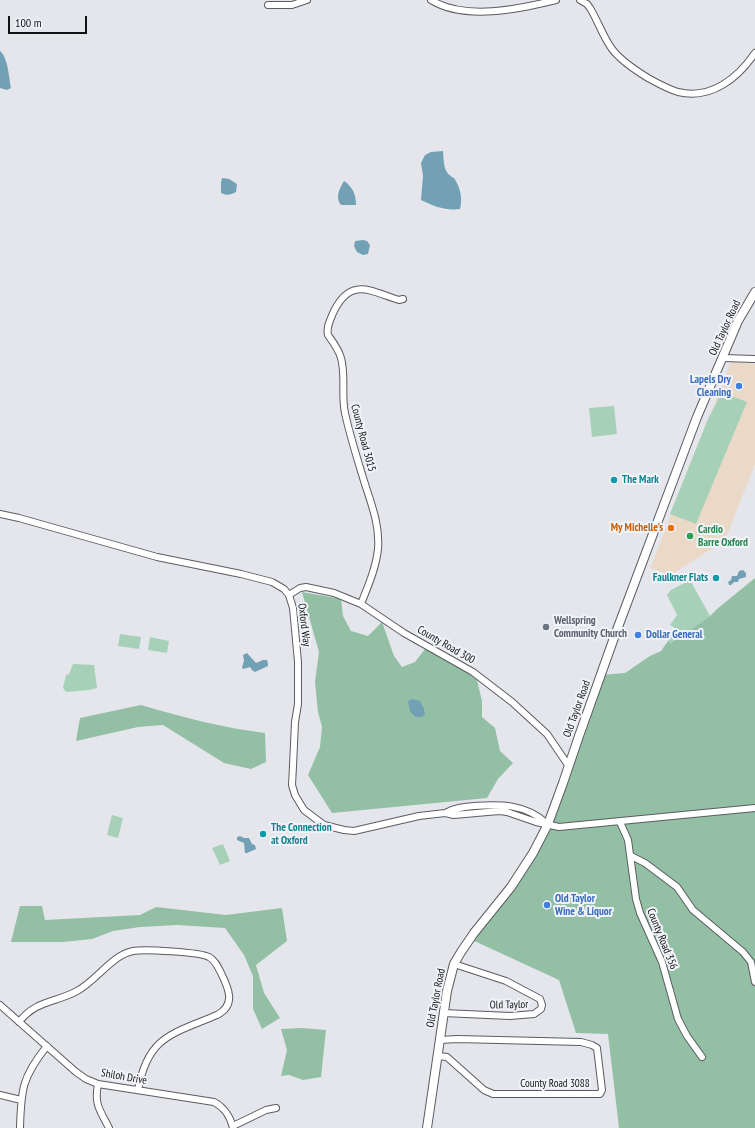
<!DOCTYPE html>
<html>
<head>
<meta charset="utf-8">
<style>
	body { margin:0 }
	#map { position:relative; width:755px; height:1128px; overflow:hidden; background:#e4e6ec; font-family:"PT Sans Narrow",sans-serif }
	canvas { display:block }
	.scale { position:absolute; left:8px; top:16px; width:79px; height:18px; box-sizing:border-box; border:2px solid #111213; border-top:0; padding-left:5px; font-size:12px; line-height:14px; white-space:nowrap; color:#111213; -webkit-text-stroke:3px #f1f3f9; paint-order:stroke }
</style>
</head>
<body>
<div id="map">
<canvas width="755" height="1128"></canvas>
<div class="scale">100 m</div>
</div>
<script>
const c = document.querySelector('canvas').getContext('2d');
c.lineJoin = 'round';
function fillPath(path, color) { c.fillStyle = color; c.fill(path, 'evenodd'); }
function strokePath(path, color, width, dash) { c.strokeStyle = color; c.lineWidth = width; c.lineCap = dash ? 'butt' : 'round'; c.setLineDash(dash || []); c.stroke(path); }
function drawText(font, color, halo, rows, align = 'center') {
  c.font = font + ' "PT Sans Narrow",sans-serif'; c.lineWidth = 4; c.setLineDash([]); c.textBaseline = 'middle'; c.strokeStyle = halo; c.fillStyle = color; for (const [text, x, y, turn = 0] of rows) {
    c.save(); c.translate(x, y); c.rotate((+turn || 0) * Math.PI / 180); c.textAlign = isNaN(turn) ? turn : align; if (halo) c.strokeText(text, 0, 0); c.fillText(text, 0, 0); c.restore();
  }
}
fillPath(new Path2D(`
	M731 362 755 364V464L727 535 716 546 671 575 650 568Z`), '#ebd9c8');
fillPath(new Path2D(`
	M722 392 747 402 696 524 670 514 708 419Z
	M614 406 617 434 592 437 589 408Z
	M690 580 710 616 671 643 668 641 674 627 670 625 677 615 667 595 671 590Z
	M120 634 141 637 139 649 118 646Z
	M150 637 169 641 167 653 148 650Z
	M73 664 94 665 97 688 89 690 66 692 63 688 66 675 69 674Z
	M112 815 123 818 118 838 107 835Z
	M223 844 230 861 220 865 212 848Z`), '#a6d1b8');
fillPath(new Path2D(`
	M755 578V1128H619L608 1034 576 1033 559 980 470 939 492 910 548 824 601 675 625 673 650 656 661 651 668 641 671 643 710 616 717 609Z
	M302 592 341 599 343 616 351 631 368 636 382 622 394 656 402 667 415 662 425 649 454 663 477 680 482 701V717L495 728 500 751 513 763 498 779 487 798 332 813 308 775 320 747 322 727 318 712 315 682 319 652Z
	M141 705C182 717 223 728 265 733L266 762 251 769 224 763 163 725 138 727 76 741 80 718Z
	M20 906H42L45 920 140 915 156 907 226 915 282 908 287 941 256 965 264 993 280 1018 262 1029 253 1009V976L244 955 225 928 177 925 140 927 113 931 92 939 63 942H11Z
	M302 1028 326 1030 321 1077 303 1080 289 1075 281 1076 287 1050 281 1029Z`), '#93bfa5');
fillPath(new Path2D(`
	M0 51C8 57 9 78 11 88L7 90 0 88Z
	M443 151C444 162 443 173 454 178 460 187 463 198 460 209 446 211 433 206 421 200L423 176 421 163 425 155 431 152Z
	M222 178 229 179 237 184 236 192C230 195 227 196 221 193V182Z
	M344 181C353 187 356 195 356 205H341C335 198 339 189 344 181Z
	M363 240 367 241 370 245 368 254 363 255 357 252 354 246 355 241Z
	M743 570 746 573V577L739 579 738 582H734L731 585H729L728 582 731 580 732 576H737L739 571Z
	M247 653 256 663 263 660H267L268 664V666L255 672 252 670 250 667 243 669 242 667 244 661 243 655Z
	M412 699 420 701 424 709 425 715 421 717H415L410 711 408 701Z
	M240 836 244 838H249L252 844 255 845 256 849 247 853H245L244 843 237 840V837Z`), '#72a1b6');
const minor = new Path2D(`
	M431 0C465 21 519 9 556 0
	M580 0 587 4 590 8C598 21 603 37 612 49 621 61 635 70 648 78 657 83 668 89 678 92 711 100 738 78 755 53
	M268 5H292L307 0
	M723 358 755 359
	M0 514 19 518 157 557 241 574 272 582 284 589 289 595 293 608 298 662V704L295 722 293 766 292 785 295 795 304 810 324 825 344 830 354 831 419 816 445 813 454 815 499 811 507 812 536 822 559 827 755 808
	M289 595 300 588 306 587 334 593 361 604 404 633 473 672 512 702 547 734 568 765
	M361 604C368 586 376 568 378 549 380 525 371 503 364 481 357 458 350 436 345 413 341 395 346 376 341 358 339 350 333 342 328 335 326 327 331 318 334 311 351 277 370 291 399 300L403 299
	M445 813C454 808 463 807 474 806 500 804 526 804 546 823
	M620 822 628 840 636 899 640 913 662 962 678 1019 687 1036 702 1057
	M631 856 645 863 677 887 693 910 743 952 751 962 755 982
	M0 1005 76 1072 86 1079 98 1084 214 1102C225 1108 230 1116 233 1128
	M443 1013 510 1016 534 1014 541 1009 542 1005 540 999 506 981 454 964
	M19 1022C36 1000 55 1003 77 991 96 981 112 955 133 951 144 949 200 952 209 957 215 960 218 967 221 973 229 989 236 1005 217 1015 172 1034 148 1036 138 1090
	M438 1056 447 1057 484 1090 493 1094H600L602 1090 597 1048 592 1045 581 1042 457 1039 440 1040
	M98 1084C94 1105 100 1110 109 1128
	M0 1095 21 1100
	M233 1126 266 1110 276 1108
	M20 1128C21 1090 22 1077 47 1046`);
const tertiary = new Path2D(`
	M427 1128 447 991 454 964 461 952 474 933 511 887 533 853 548 824 563 783 579 736 615 635 697 417 738 321 755 292`);
strokePath(minor, '#5a5c61', 8);
strokePath(tertiary, '#5a5c61', 10);
strokePath(minor, '#fff', 6);
strokePath(tertiary, '#fff', 8);
for (const [x, y, r, color] of [
	[739,386,4,"#3f7fe0"],
	[614,480,4,"#0f9aa8"],
	[671,528,4,"#e8710a"],
	[690,536,4,"#2e9e5b"],
	[716,578,4,"#0f9aa8"],
	[546,627,4,"#6b7280"],
	[638,635,4,"#3f7fe0"],
	[263,834,4,"#0f9aa8"],
	[547,905,4,"#3f7fe0"]
]) { const dot = new Path2D(); dot.arc(x, y, r, 0, 2 * Math.PI); c.fillStyle = color; c.fill(dot); strokePath(dot, '#f1f3f9', 1.5); }
drawText('11px', '#111213', '#f1f3f9', [
	["Old Taylor Road",725,328,-65],
	["County Road 3015",363,438,75],
	["Oxford Way",304,625,83],
	["County Road 300",446,645,30],
	["Old Taylor Road",577,709,-70],
	["County Road 356",662,939,68],
	["Old Taylor Road",436,998,-79],
	["Old Taylor",509,1005,-1],
	["Shiloh Drive",124,1077,10],
	["County Road 3088",555,1084]
]);
drawText('bold 11px', '#366cbe', '#f1f3f9', [
	["Lapels Dry",731,380,"right"],
	["Cleaning",731,393,"right"],
	["Dollar General",646,635],
	["Old Taylor",555,899],
	["Wine & Liquor",555,912]
], 'left');
drawText('bold 11px', '#0d838f', '#f1f3f9', [
	["The Mark",622,480],
	["Faulkner Flats",708,578,"right"],
	["The Connection",271,828],
	["at Oxford",271,841]
], 'left');
drawText('bold 11px', '#c56008', '#f1f3f9', [
	["My Michelle's",663,528]
], 'right');
drawText('bold 11px', '#27864d', '#f1f3f9', [
	["Cardio",698,530],
	["Barre Oxford",698,543]
], 'left');
drawText('bold 11px', '#5b616d', '#f1f3f9', [
	["Wellspring",554,621],
	["Community Church",554,634]
], 'left');
</script>
</body>
</html>
